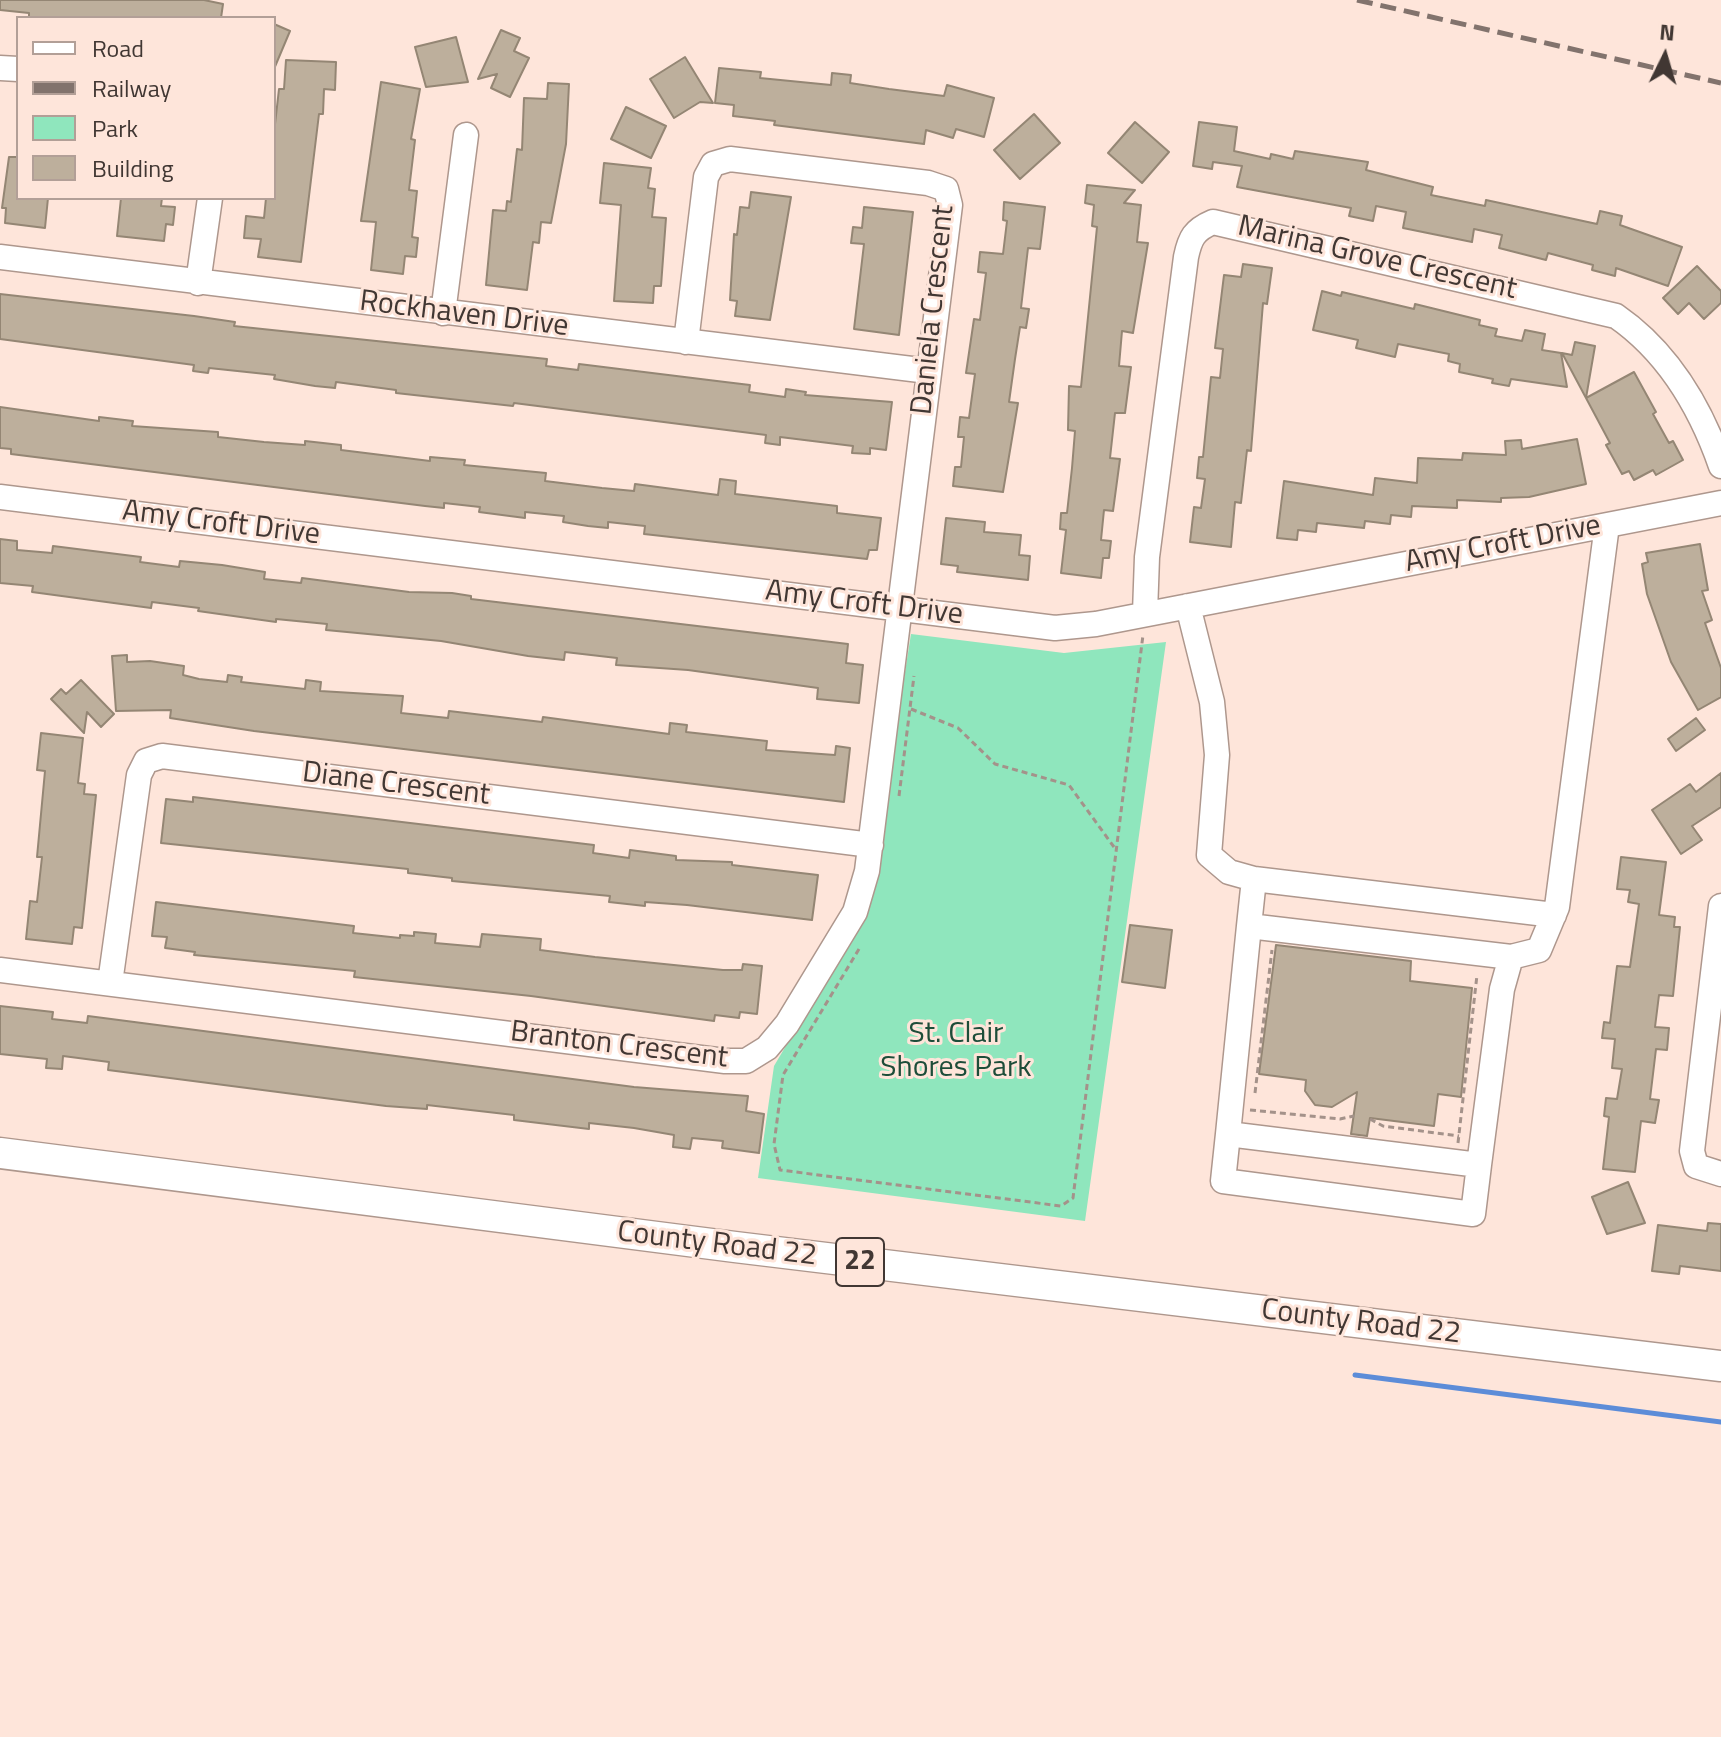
<!DOCTYPE html>
<html>
<head>
<meta charset="utf-8">
<style>
	body { margin:0 }
	#map { position:relative; width:1721px; height:1737px; overflow:hidden; background:#fee5da; font-family:"Titillium Web",sans-serif }
	canvas { display:block }
	.legend { position:absolute; left:16px; top:16px; width:260px; height:184px; box-sizing:border-box; background:#fee5da; border:2px solid #b29f97; margin:0; padding:10px 14px; list-style:none; font-size:24px; color:#413733 }
	.legend li { display:flex; align-items:center; gap:16px; height:40px }
	.legend b { width:40px; border:2px solid #b29f97 }
	.north { position:absolute; left:1625px; top:16px; width:80px; height:80px; -webkit-text-stroke:6px #fee5da; paint-order:stroke; rotate:5deg; font-size:22px; font-weight:700; line-height:32px; text-align:center; color:#413733 }
	.north::after { content:''; display:block; margin:auto; width:28px; height:36px; background:#413733; clip-path:polygon(50% 0,100% 100%,50% 72%,0 100%) }
</style>
</head>
<body>
<div id="map">
<canvas width="1721" height="1737"></canvas>
<ul class="legend">
<li><b style="height:10px;background:#fff"></b>Road</li>
<li><b style="height:10px;background:#82736d"></b>Railway</li>
<li><b style="height:22px;background:#8fe6bd"></b>Park</li>
<li><b style="height:22px;background:#bdaf9c"></b>Building</li>
</ul>
<div class="north">N</div>
</div>
<script>
const c = document.querySelector('canvas').getContext('2d');
c.lineJoin = 'round';
function fillPath(path, color) { c.fillStyle = color; c.fill(path, 'evenodd'); }
function strokePath(path, color, width, dash) { c.strokeStyle = color; c.lineWidth = width; c.lineCap = dash ? 'butt' : 'round'; c.setLineDash(dash || []); c.stroke(path); }
function drawText(font, color, halo, rows, align = 'center') {
  c.font = font + ' "Titillium Web",sans-serif'; c.lineWidth = 6; c.setLineDash([]); c.textBaseline = 'middle'; c.strokeStyle = halo; c.fillStyle = color; for (const [text, x, y, turn = 0] of rows) {
    c.save(); c.translate(x, y); c.rotate((+turn || 0) * Math.PI / 180); c.textAlign = isNaN(turn) ? turn : align; if (halo) c.strokeText(text, 0, 0); c.fillText(text, 0, 0); c.restore();
  }
}
fillPath(new Path2D(`
	M911 634 1064 653 1166 642 1085 1221 758 1178 774 1066 868 907Z`), '#8fe6bd');
strokePath(new Path2D(`
	M1355 1375 1721 1422`), '#5c8cd8', 5);
const building = new Path2D(`
	M0 0H204L223 4 221 18H29V13L0 10Z
	M274 24 290 31 274 69Z
	M501 30 520 38 514 51 529 58 510 97 491 88 497 74 478 79Z
	M456 37 468 82 426 87 415 47Z
	M685 57 713 103 700 102 674 118 650 79Z
	M286 60 336 62 335 90 324 89 323 114H319L301 262 258 257 261 239 244 238 246 216 264 218 266 198H274V133L279 89H284Z
	M719 68 761 72 760 78 831 85 832 73 851 75 850 83 889 89 944 96 947 85 994 98 984 137 956 129 953 138 926 130 924 144 774 125 775 121 733 116 734 105 715 103Z
	M381 82 420 89 411 139 415 140 409 190 417 191 412 237 418 238 416 257 405 256 403 274 371 270 376 222 361 221Z
	M548 83 569 84 566 144 551 223 541 222 539 243 533 242 527 290 486 285 493 210 506 211 507 201 511 202 517 149 522 150 524 98 547 99Z
	M626 107 666 126 651 158 611 139Z
	M1034 114 1060 143 1020 179 994 150Z
	M1135 122 1169 152 1142 183 1108 153Z
	M1199 122 1237 127 1234 151 1270 159 1271 154 1293 159 1295 151 1368 162 1366 170 1433 187 1431 195 1485 206 1486 200 1597 224 1600 211 1622 216 1620 225 1682 247 1668 286 1616 268 1615 276 1592 270 1593 265 1548 253 1546 260 1499 248 1502 235 1474 229 1472 242 1403 228 1406 212 1376 206 1373 221 1349 216 1351 208 1237 187 1242 166 1213 162 1212 169 1193 166Z
	M9 157H18V198H48L45 228 5 223 6 208H2Z
	M604 163 651 168 648 188 655 189 652 217 666 218 661 286H654L653 303 614 301 621 205 600 203Z
	M1087 185 1135 190 1124 203 1141 205 1137 242 1148 243 1133 333 1122 331 1119 366 1131 367 1125 413H1115L1110 458 1120 459 1113 511 1104 510 1101 540 1111 541 1109 558H1103L1101 578 1061 573 1066 530 1060 529 1061 513H1067L1072 468 1075 431 1068 430 1069 386 1081 387 1097 227 1092 226 1094 205 1085 203Z
	M751 192 791 197 770 320 735 316 737 301 730 300 734 234 737 235 740 207 749 208Z
	M121 198H162L161 206 175 207 173 225 166 224 164 241 117 236Z
	M1004 202 1045 207 1040 249 1028 248 1021 308 1029 309 1026 328 1020 327 1015 359 1009 402 1018 403 1003 492 953 486 955 467H961L964 437H958L960 417 969 418 975 374 966 373 974 319 980 320 986 273 978 272 980 252 1003 254 1007 221 1003 220Z
	M864 207 913 212 899 335 854 329 864 244 851 243 853 227 862 228Z
	M1243 264 1272 268 1267 304 1263 303 1251 451 1247 450 1241 503 1235 502 1231 547 1190 542 1194 507 1201 508 1205 479 1197 478 1199 457H1203L1211 377 1220 378 1223 349 1215 348 1224 275 1241 277Z
	M1697 266 1721 291V303L1704 319 1689 303 1678 314 1663 298Z
	M1322 291 1341 296 1342 292 1414 309 1415 304 1480 320 1479 325 1497 329 1495 336 1522 341 1525 330 1545 334 1542 350 1561 353 1567 387 1511 379 1509 386 1492 383 1493 379 1459 372 1460 364 1448 361 1449 354 1398 344 1395 357 1356 348 1358 340 1313 330Z
	M0 294 194 316 235 322 234 326 547 359 546 366 578 370 579 364 725 382 750 385 749 392 785 397 786 389 806 392 805 395 892 402 886 450 870 448V454L852 453 853 446 780 437V445L765 443 766 435 514 403 513 406 396 393V390L336 382 335 388 315 386 274 379 275 375 209 368 208 373 193 371 194 365 0 339Z
	M1575 342 1595 346 1586 398 1634 372 1656 412 1653 414 1669 443 1673 441 1683 460 1656 475 1653 470 1634 480 1629 471 1622 474 1606 445 1610 443 1562 353 1572 355Z
	M0 407 99 421V417L133 421 132 426 218 432V437L264 442 305 445V441L341 445V450L430 461V457L465 460 464 465 546 473 545 481 602 488 634 491 635 484 718 495 720 479 736 481 735 494 837 506V513L881 518 877 550H869L867 559 644 534 645 526 608 522V528L588 526 563 522 564 516 525 512V518L479 512 480 507 444 503V508L425 506 11 454V449L0 448Z
	M1577 439 1586 484 1529 497 1501 498V502L1457 500V508L1412 506 1411 517 1391 515 1390 524 1365 521 1364 528 1317 523 1316 532 1298 530 1297 540 1277 538 1284 481 1373 495 1375 478 1417 483 1418 458 1462 460 1463 453 1506 455 1505 441 1521 440 1522 449Z
	M946 518 985 522 984 532 1021 535 1019 555 1030 556 1028 580 957 572 958 566 941 564Z
	M0 539 17 541V550L52 553 53 546 141 557 140 562 179 567 180 561 222 565 265 572 264 579 301 583 302 578 409 592 452 593 471 596V599L848 644 846 663 863 665 859 703 817 699 818 688 688 670 616 665 617 658 565 652 564 660 528 656 441 641 326 630 327 624 276 619V622L198 611 199 608 152 602 151 608 32 592 33 586 0 583Z
	M1700 544 1708 590 1702 591 1712 620 1705 623 1721 668V697L1698 710 1671 662 1647 594 1642 564 1648 562 1646 553Z
	M127 655V662L150 661 184 666 183 675 199 679 227 682 228 675 242 677 241 682 305 689 306 680 321 682 320 691 403 696 401 713 448 718 449 711 542 722 543 717 669 734 670 723 687 725 686 732 767 741 766 750 835 755 836 746 850 748 844 802 254 731 170 718 171 710 116 711 112 656Z
	M81 680 114 714 101 727 87 712 84 733 51 699 61 689 66 694Z
	M1696 718 1705 730 1676 751 1668 739Z
	M41 733 83 738 78 783 85 784 84 794 96 795 82 928 74 927 72 944 26 939 30 901 37 902 42 857H37L45 771 37 770Z
	M1721 773V807L1692 826 1702 840 1681 854 1652 810 1690 784 1696 792Z
	M193 797 594 845 593 853 629 858 630 850 676 856V860L732 862V865L818 875 812 920 687 905 645 902V906L609 902 610 896 452 881V878L408 873V869L161 843 166 799 193 802Z
	M1621 857 1666 862 1659 915 1675 917 1674 927H1680L1673 996 1659 995 1655 1027 1669 1028 1667 1050 1656 1049 1650 1099 1659 1100 1655 1123 1641 1121 1635 1172 1603 1169 1609 1117 1604 1116 1606 1098 1617 1099 1622 1069 1612 1068 1615 1039 1602 1038 1604 1022 1610 1023 1617 966 1630 967 1639 904 1628 902 1630 890 1617 889Z
	M156 902 354 926 353 933 400 938V935L414 936V932L436 934 435 943 480 947 482 934 541 939 540 950 595 957 723 970H742L743 964 762 966 757 1014 740 1012 739 1018 715 1015 714 1021 531 996 354 977 355 971 194 955 195 952 165 948 167 937 152 936Z
	M1130 925 1172 930 1165 988 1122 982Z
	M1276 945 1411 961 1410 981 1472 988 1461 1097 1438 1094 1434 1126 1370 1118 1367 1136 1351 1134 1357 1092 1332 1107 1315 1105 1305 1091 1306 1080 1259 1074Z
	M0 1006 53 1012 52 1019 87 1023 88 1016 634 1087 748 1096 746 1111 764 1114 759 1153 722 1148 723 1141 692 1138 690 1149 673 1147 674 1135 634 1128 589 1123V1129L514 1120V1115L427 1105V1109L386 1106 108 1070 109 1062 63 1056 62 1069 46 1068 47 1059 0 1054Z
	M1628 1182 1645 1223 1607 1234 1592 1197Z
	M1708 1223 1721 1224V1271L1680 1266 1679 1274 1652 1271 1658 1225 1707 1231Z`);
fillPath(building, '#bdaf9c');
strokePath(building, '#948674', 2);
const minor = new Path2D(`
	M0 68 18 69
	M0 257 928 371
	M198 283 210 198
	M443 313 466 135
	M0 497 1055 628 1096 624 1721 503
	M1188 606 1212 702 1217 755 1209 855 1229 872 1254 879
	M1145 613 1147 557 1186 257C1190 238 1194 230 1213 222L1616 316C1668 352 1700 406 1721 466
	M1721 906 1692 1151 1696 1166 1721 1174
	M1554 915 1254 879 1249 926 1511 957 1539 950 1557 907 1607 525
	M1249 926 1228 1134 1479 1165 1502 989 1511 957
	M0 970 725 1061H746L767 1048 787 1024 855 912 867 871 950 205 946 189 928 183 730 159 713 164 706 177 686 342
	M110 983 139 775 146 761 162 756 871 845
	M1228 1134 1223 1181 1473 1214 1479 1165`);
const major = new Path2D(`
	M0 1153 735 1247 1721 1366`);
strokePath(minor, '#ae978d', 27);
strokePath(major, '#ae978d', 33);
strokePath(new Path2D(`
	M911 709 958 728 995 764 1069 785 1114 847
	M899 796 914 676
	M859 949 783 1075 774 1144 780 1170 1061 1206 1073 1198 1143 635
	M1255 1093 1272 950
	M1250 1110 1340 1119 1354 1116
	M1370 1119 1383 1126 1459 1136
	M1458 1143 1477 975`), '#a4928a', 3, [6, 4]);
strokePath(minor, '#fff', 24);
strokePath(major, '#fff', 30);
strokePath(new Path2D(`
	M1357 0 1721 83`), '#82736d', 5, [16, 8]);
for (const [x, y, w] of [
	[860,1262,48]
]) { const box = new Path2D(); box.roundRect(x - w / 2, y - 24, w, 48, 6); c.fillStyle = '#fee5da'; c.fill(box); strokePath(box, '#413733', 2); }
drawText('bold 28px', '#413733', null, [
	["22",860,1262]
]);
drawText('30px', '#413733', '#fee5da', [
	["Marina Grove Crescent",1377,259,13],
	["Daniela Crescent",934,310,-84],
	["Rockhaven Drive",464,315,7],
	["Amy Croft Drive",221,524,7],
	["Amy Croft Drive",1503,545,-11],
	["Amy Croft Drive",864,604,7],
	["Diane Crescent",396,785,7],
	["Branton Crescent",619,1046,7],
	["County Road 22",717,1245,7],
	["County Road 22",1361,1323,7]
]);
drawText('30px', '#1d4d39', '#fee5da', [
	["St. Clair",956,1035],
	["Shores Park",956,1069]
]);
</script>
</body>
</html>
